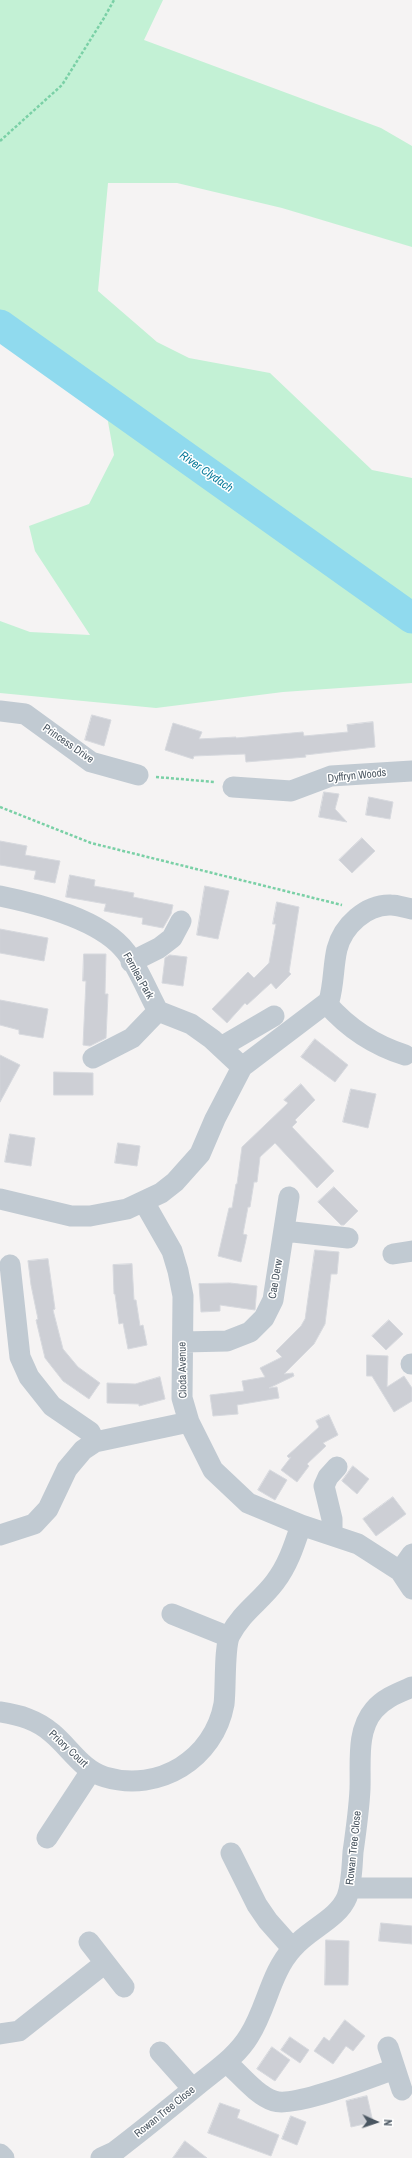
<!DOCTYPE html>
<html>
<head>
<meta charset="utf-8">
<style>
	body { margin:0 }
	#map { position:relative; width:412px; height:2158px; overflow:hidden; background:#f5f3f3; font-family:"Archivo Narrow",sans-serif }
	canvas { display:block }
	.north { position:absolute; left:356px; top:2102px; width:40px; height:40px; -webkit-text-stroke:3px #fff; paint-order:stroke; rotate:93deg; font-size:11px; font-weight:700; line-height:16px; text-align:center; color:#4a5661 }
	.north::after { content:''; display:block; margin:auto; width:14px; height:18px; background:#4a5661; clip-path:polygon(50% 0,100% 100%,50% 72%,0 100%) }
</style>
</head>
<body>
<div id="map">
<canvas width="412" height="2158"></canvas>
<div class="north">N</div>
</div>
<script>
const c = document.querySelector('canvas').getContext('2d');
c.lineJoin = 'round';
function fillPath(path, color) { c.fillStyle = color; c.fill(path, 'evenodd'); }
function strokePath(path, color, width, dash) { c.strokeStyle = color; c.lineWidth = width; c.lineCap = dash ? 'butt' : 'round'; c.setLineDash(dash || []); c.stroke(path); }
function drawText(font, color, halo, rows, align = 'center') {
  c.font = font + ' "Archivo Narrow",sans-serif'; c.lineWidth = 3; c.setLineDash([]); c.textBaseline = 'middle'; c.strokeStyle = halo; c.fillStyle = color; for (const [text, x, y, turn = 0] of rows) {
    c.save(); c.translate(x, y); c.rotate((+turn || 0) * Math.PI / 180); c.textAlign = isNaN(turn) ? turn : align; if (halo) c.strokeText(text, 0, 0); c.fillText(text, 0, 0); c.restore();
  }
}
fillPath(new Path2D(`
	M0 0H163L144 40 381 128 412 146V247L282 208 177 183H108L98 291 157 342 189 358 270 373 372 470 412 478V683L283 692 156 708 0 693V621L30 632 90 635 35 551 29 526 89 504 114 455 101 383 0 312Z`), '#c3f1d5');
strokePath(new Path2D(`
	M0 325 412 618`), '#90daee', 31);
const building = new Path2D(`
	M92 715 111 720 104 746 85 740Z
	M373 722 375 747 305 755 306 757 246 762 245 754 194 756 193 759 165 750 173 723 202 732 199 739 236 737V738L303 732 304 736 348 732 347 725Z
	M324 792 339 794 335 809 347 822 319 817Z
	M369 797 393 802 390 819 366 815Z
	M362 838 375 851 352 873 339 860Z
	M0 841 27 846 25 855 60 861 55 883 34 879 36 871 0 865Z
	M70 875 95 880 94 886 134 893 133 897 173 905 171 914 163 928 142 924 143 918 104 911 106 904 66 897Z
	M205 886 229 891 218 939 197 935Z
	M277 902 299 907 289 972 291 974 276 989 271 983 247 1005 245 1003 227 1023 212 1009 248 972 254 978 269 963 276 924H273Z
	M0 929 48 938 44 961 0 953Z
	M84 954H106L105 994H108L106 1038 90 1046 83 1045 86 981H83Z
	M170 955 187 957 183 986 162 983 165 958Z
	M0 1000 48 1009 43 1038 19 1034V1030L0 1025Z
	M315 1039 348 1065 335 1082 301 1057Z
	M0 1055 20 1065 0 1102Z
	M54 1072 93 1073V1095H54Z
	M301 1084 315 1100 295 1120 297 1122 292 1127 334 1171 317 1188 275 1143 260 1157 257 1182H254L250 1207H248L243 1234 247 1235 241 1262 218 1256 229 1208H232L236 1184H237L242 1147 288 1103 284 1100Z
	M351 1089 376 1094 368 1128 343 1122Z
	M10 1134 35 1138 31 1166 5 1162Z
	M118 1143 140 1146 137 1166 115 1163Z
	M334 1187 358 1211 344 1225H341L318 1202Z
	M315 1250 339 1252 337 1274H331L325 1324 314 1344 284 1374 293 1373 294 1376 269 1388 277 1387 279 1398 237 1405 238 1414 213 1416 210 1395 244 1391 242 1381 265 1377 260 1368 282 1357 276 1351 301 1326 305 1319Z
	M48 1259 55 1309 53 1310 63 1349 78 1367 100 1383 89 1399 63 1381 45 1358 36 1320 38 1319 31 1285 28 1261Z
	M132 1264 134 1300H136L140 1326 143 1325 147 1345 128 1349 123 1323 119 1324 115 1294H114L113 1265Z
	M230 1283 257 1286 255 1310 220 1305V1311L201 1312 199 1284Z
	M389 1320 403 1334 386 1350 372 1336Z
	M367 1355 388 1356 387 1387 404 1376 412 1388V1401L394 1412 372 1376H367Z
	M160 1377 165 1399 139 1406V1404L107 1403V1383L135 1384Z
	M329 1415 338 1435 323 1443 326 1446 307 1464 309 1466 297 1482 281 1470 291 1457 289 1458 287 1456 319 1427 316 1421Z
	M353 1466 369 1479 357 1494 342 1481Z
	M270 1470 287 1480 275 1500 258 1490Z
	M393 1497 406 1514 376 1536 363 1519Z
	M381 1923 412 1926V1944L379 1941Z
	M326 1940 349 1941 348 1985H325Z
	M345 2020 365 2036 353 2051 346 2046 333 2064 314 2051 324 2037 329 2041Z
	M290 2037 309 2050 300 2063 281 2050Z
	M272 2047 290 2060 275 2081 257 2069Z
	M367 2096 373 2122 351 2127 346 2101Z
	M220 2103 240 2110 237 2118 279 2135 271 2156 208 2133Z
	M291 2116 306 2122 297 2145 282 2139Z
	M185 2141 207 2158H173Z`);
fillPath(building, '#cdcfd5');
strokePath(building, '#d7d9de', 1);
strokePath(new Path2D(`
	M0 141 62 85 104 18 114 0
	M156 777 215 782
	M0 807 91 843 342 905`), '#7ad0a6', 2.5, [3, 2]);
strokePath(new Path2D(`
	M0 711 25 714 91 762 138 775
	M233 787 291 791 331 776 412 771
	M0 896C39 904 101 919 126 952 137 965 149 995 158 1011L191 1024 212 1039 242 1067
	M131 962 159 948 172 938 181 921
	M327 1004C349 1029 373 1045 405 1055
	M221 1047 274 1016
	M93 1058 132 1038 158 1011
	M0 1199 71 1216H90L127 1209 161 1193 175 1182 200 1154 215 1119 242 1067 329 1001C334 984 333 966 337 949 343 926 366 904 391 905 398 905 405 908 412 909
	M144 1202 172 1251 178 1271 183 1296 182 1398 189 1422 213 1470 248 1503 301 1525 358 1544 400 1571 412 1589
	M284 1231 348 1238
	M393 1254 412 1251
	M10 1265 20 1357 29 1377 52 1406 90 1432 95 1442
	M183 1342 227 1341 250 1332 264 1318 273 1300 289 1197
	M411 1364H412
	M332 1534V1519L324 1486 328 1477 337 1467
	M0 1535 34 1524 48 1509 67 1469 83 1450 95 1442 189 1422
	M400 1571 412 1554
	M172 1614 229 1637
	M0 1712C20 1715 37 1720 52 1733 70 1748 82 1770 105 1777 159 1793 214 1759 224 1704 226 1689 224 1646 230 1635 242 1612 260 1602 275 1582 288 1565 294 1546 301 1525
	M47 1838 91 1771
	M231 1853 257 1905 268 1921 292 1948
	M350 1888H412
	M89 1942 124 1987
	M0 2034 19 2031 105 1963
	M388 2047 402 2090
	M160 2052 193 2089
	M226 2062C240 2074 256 2095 274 2101 295 2108 371 2077 395 2069
	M0 2154 4 2158
	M101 2158 114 2152C143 2130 171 2107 199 2084 216 2070 237 2056 249 2036 267 2008 270 1973 293 1948 309 1929 338 1919 347 1897 352 1883 352 1866 353 1852 356 1831 359 1810 360 1789 361 1763 356 1731 374 1710 384 1698 398 1693 412 1687`), '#c1cad2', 21);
drawText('11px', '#4a5661', '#fff', [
	["Princess Drive",68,744,35],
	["Dyffryn Woods",357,776,-6],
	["Fernlea Park",138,976,61],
	["Cae Derw",276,1279,-80],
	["Cloda Avenue",183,1370,-91],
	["Priory Court",68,1749,43],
	["Rowan Tree Close",354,1848,-84],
	["Rowan Tree Close",165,2112,-39]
]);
drawText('italic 12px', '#0c7c9b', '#fff', [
	["River Clydach",206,472,35]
]);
</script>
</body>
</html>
